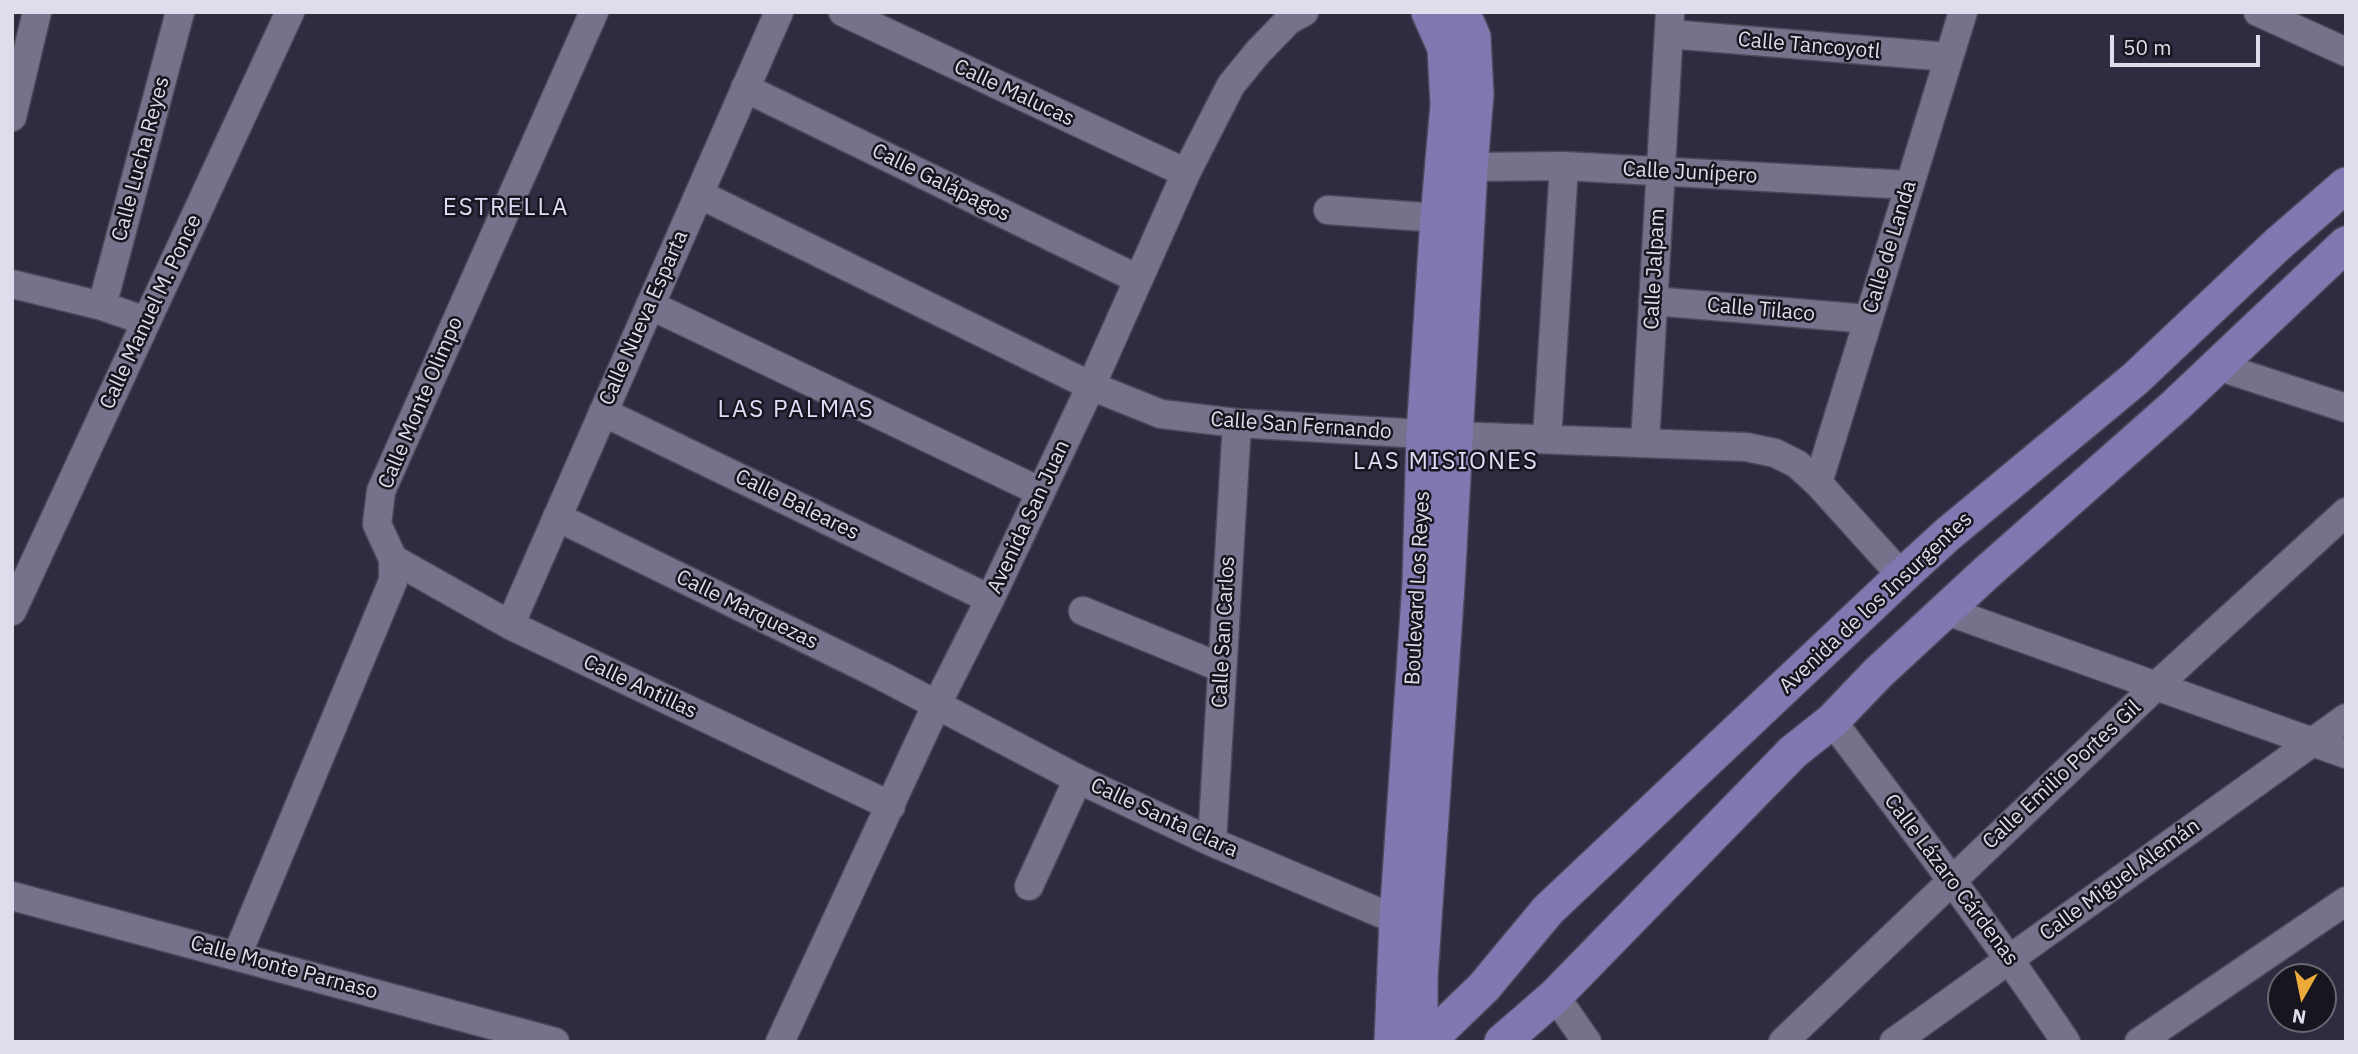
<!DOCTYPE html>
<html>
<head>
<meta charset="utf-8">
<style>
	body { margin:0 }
	#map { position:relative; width:2358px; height:1054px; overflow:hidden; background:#302b41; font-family:"IBM Plex Sans",sans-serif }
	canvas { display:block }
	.frame { position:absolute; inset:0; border:14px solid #dfddeb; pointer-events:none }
	.north { position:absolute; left:2267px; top:963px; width:70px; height:70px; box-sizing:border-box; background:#17161f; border:2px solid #676671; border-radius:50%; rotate:189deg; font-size:19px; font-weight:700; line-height:28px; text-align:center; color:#dfddeb }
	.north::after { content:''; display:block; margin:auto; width:24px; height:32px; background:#ebaa39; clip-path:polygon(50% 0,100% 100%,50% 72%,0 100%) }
	.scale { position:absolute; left:2110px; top:35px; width:150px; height:32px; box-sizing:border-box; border:4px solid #dfddeb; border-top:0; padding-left:9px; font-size:21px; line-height:24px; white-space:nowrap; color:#dfddeb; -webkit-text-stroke:5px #17161f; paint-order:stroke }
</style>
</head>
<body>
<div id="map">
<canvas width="2358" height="1054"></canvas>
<div class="frame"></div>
<div class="north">N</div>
<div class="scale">50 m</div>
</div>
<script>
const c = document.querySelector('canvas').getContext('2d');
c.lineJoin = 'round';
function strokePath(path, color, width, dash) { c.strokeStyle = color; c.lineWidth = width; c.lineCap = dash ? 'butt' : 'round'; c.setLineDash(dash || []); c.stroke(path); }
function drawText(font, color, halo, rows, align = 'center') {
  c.font = font + ' "IBM Plex Sans",sans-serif'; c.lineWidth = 5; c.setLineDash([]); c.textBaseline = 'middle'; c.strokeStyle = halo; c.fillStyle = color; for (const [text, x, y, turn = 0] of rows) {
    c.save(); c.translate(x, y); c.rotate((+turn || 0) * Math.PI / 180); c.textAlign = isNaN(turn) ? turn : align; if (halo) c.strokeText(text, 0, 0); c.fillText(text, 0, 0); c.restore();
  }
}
const minor = new Path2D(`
	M843 12 1186 173
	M2258 12 2346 52
	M1669 34 1949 57
	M745 88 1138 279
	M12 117 37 12
	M1470 167 1564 166 1909 185
	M699 194 1091 386 1161 414 1237 423 1455 436 1746 447 1775 453 1797 464 1818 483 1902 576
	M1328 210 1438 218
	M12 284 102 306 146 321
	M1653 301 1868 319
	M650 305 1041 492
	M102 306 180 12
	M2217 366 2346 408
	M603 412 990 599
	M1547 439 1564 166
	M1645 443 1670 12
	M1818 483 1963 12
	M557 517 882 676 1078 779 1212 842 1397 920
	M393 559 510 625 891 806
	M12 611 290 12
	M1083 611 1222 668
	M1947 611 2346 754
	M510 625 779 12
	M1832 721C1912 826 1992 932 2066 1042
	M1212 842 1237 423
	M1029 886 1078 779
	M12 896 555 1042
	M237 955 393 581V559L377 524 381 491 594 12
	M1555 996 1587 1042
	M780 1042 937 704 990 599 1091 386 1186 173 1231 85 1258 52 1289 20 1304 12
	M1783 1042 2156 686 2346 512
	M1894 1042 2346 718
	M2139 1042 2346 901`);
const major = new Path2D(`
	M1392 1042 1397 920 1420 583 1424 434 1438 218 1448 105 1445 48 1429 12
	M1420 1042V977L1447 585 1470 167 1476 94 1473 37 1462 12
	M1427 1042 1484 987 1548 910 1902 576 1948 534 2135 379 2278 244 2346 185
	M1502 1042 1555 996 1793 752 1832 721 1878 673 1986 573 2176 405 2346 244`);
strokePath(minor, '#4c485a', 31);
strokePath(major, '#4c485a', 38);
strokePath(minor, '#76728b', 28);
strokePath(major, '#8377b1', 35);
drawText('21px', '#dfddeb', '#17161f', [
	["Calle Tancoyotl",1809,46,5],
	["Calle Malucas",1014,93,25],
	["Calle Lucha Reyes",141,159,-75],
	["Calle Junípero",1690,173,3],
	["Calle Galápagos",941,183,26],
	["Calle de Landa",1890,247,-73],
	["Calle Jalpam",1655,269,-87],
	["Calle Tilaco",1761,310,5],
	["Calle Manuel M. Ponce",151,312,-65],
	["Calle Nueva Esparta",644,318,-66],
	["Calle Monte Olimpo",421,403,-67],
	["Calle San Fernando",1301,426,4],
	["Calle Baleares",797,505,26],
	["Avenida San Juan",1029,517,-65],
	["Boulevard Los Reyes",1418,588,-87],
	["Avenida de los Insurgentes",1876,603,-43],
	["Calle Marquezas",747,610,26],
	["Calle San Carlos",1224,632,-87],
	["Calle Antillas",640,687,25],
	["Calle Emilio Portes Gil",2062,775,-43],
	["Calle Santa Clara",1164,818,25],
	["Calle Lázaro Cárdenas",1951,880,53],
	["Calle Miguel Alemán",2120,880,-36],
	["Calle Monte Parnaso",284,968,15]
]);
c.letterSpacing = '2px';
drawText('24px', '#e1ddf9', '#17161f', [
	["ESTRELLA",506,208],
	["LAS PALMAS",796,410],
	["LAS MISIONES",1446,462]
]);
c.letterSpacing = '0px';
</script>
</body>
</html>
